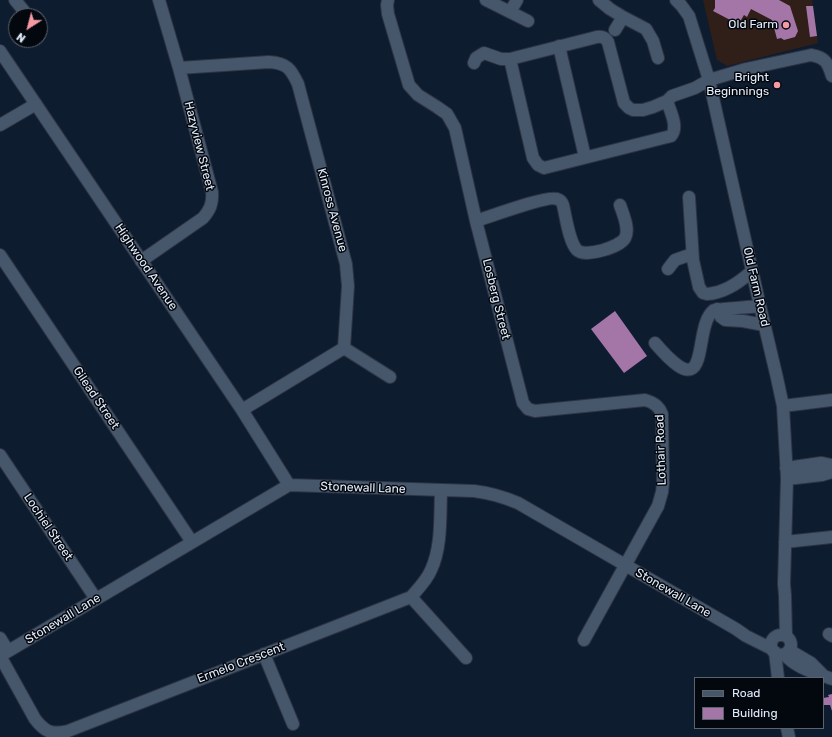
<!DOCTYPE html>
<html>
<head>
<meta charset="utf-8">
<style>
	body { margin:0 }
	#map { position:relative; width:832px; height:737px; overflow:hidden; background:#0e1c2f; font-family:Rubik,sans-serif }
	canvas { display:block }
	.legend { position:absolute; left:694px; top:677px; width:130px; height:52px; box-sizing:border-box; background:#03070e; border:1px solid #5d636c; margin:0; padding:5px 7px; list-style:none; font-size:12px; color:#e3edfa }
	.legend li { display:flex; align-items:center; gap:8px; height:20px }
	.legend b { width:20px; border:1px solid #5d636c }
	.north { position:absolute; left:8px; top:8px; width:40px; height:40px; box-sizing:border-box; background:#03070e; border:1px solid #5d636c; border-radius:50%; rotate:216deg; font-size:11px; font-weight:700; line-height:16px; text-align:center; color:#e3edfa }
	.north::after { content:''; display:block; margin:auto; width:14px; height:18px; background:#f49aa5; clip-path:polygon(50% 0,100% 100%,50% 72%,0 100%) }
</style>
</head>
<body>
<div id="map">
<canvas width="832" height="737"></canvas>
<ul class="legend">
<li><b style="height:5px;background:#46576c"></b>Road</li>
<li><b style="height:11px;background:#a376a7"></b>Building</li>
</ul>
<div class="north">N</div>
</div>
<script>
const c = document.querySelector('canvas').getContext('2d');
c.lineJoin = 'round';
function fillPath(path, color) { c.fillStyle = color; c.fill(path, 'evenodd'); }
function strokePath(path, color, width, dash) { c.strokeStyle = color; c.lineWidth = width; c.lineCap = dash ? 'butt' : 'round'; c.setLineDash(dash || []); c.stroke(path); }
function drawText(font, color, halo, rows, align = 'center') {
  c.font = font + ' Rubik,sans-serif'; c.lineWidth = 3; c.setLineDash([]); c.textBaseline = 'middle'; c.strokeStyle = halo; c.fillStyle = color; for (const [text, x, y, turn = 0] of rows) {
    c.save(); c.translate(x, y); c.rotate((+turn || 0) * Math.PI / 180); c.textAlign = isNaN(turn) ? turn : align; if (halo) c.strokeText(text, 0, 0); c.fillText(text, 0, 0); c.restore();
  }
}
fillPath(new Path2D(`
	M703 0H812L818 43 727 66 717 60Z`), '#301e18');
fillPath(new Path2D(`
	M715 0H779L790 6 798 31 795 37 784 40 781 38 777 39 772 20 751 9 747 17 744 15 741 20 734 22 713 11 715 8Z
	M806 6H813L817 36 810 37Z
	M615 311 647 356 624 373 591 329Z
	M832 694V711L830 705H823V698L829 697 828 695Z`), '#a376a7');
const minor = new Path2D(`
	M15 0 24 11
	M388 0 387 5 388 14 409 85 418 95 437 107 447 114 455 128 476 221 523 403 528 409 535 411 645 400C653 402 659 406 662 414L663 483 662 492 658 506 584 640
	M486 0 528 21
	M599 0 610 9 623 17 646 29 653 41 658 58
	M676 0 681 5 689 16 709 80 760 306 777 378 783 406 787 478 784 584 785 595 786 636
	M510 12 517 0
	M615 30 623 17
	M559 46 585 157
	M0 51 242 410 289 485
	M510 59 533 158 538 165 544 168 671 136C679 127 670 111 667 101
	M474 63 476 58 484 53 501 59H510L593 38C598 36 605 36 608 42L624 103 629 108 633 110H643L653 107 667 101 672 96 695 88 709 80 746 69 811 55C825 57 828 63 832 76
	M179 68 269 62C287 63 291 69 298 84L346 264 348 286 344 348 242 410
	M0 125 36 104
	M689 197 693 260 699 287 703 293 707 294C725 293 740 282 752 271
	M476 221C489 217 548 195 557 199 561 200 562 202 563 205 566 217 569 242 577 250 585 258 620 247 625 238 630 229 623 214 620 205
	M0 255 192 542
	M141 261 203 218C210 210 213 203 212 192L179 68 159 0
	M668 269 675 260 692 254
	M717 309 721 317 725 320 743 321 764 325
	M655 343C714 412 691 327 714 310 716 309 753 307 760 306
	M344 348 390 377
	M783 406 832 400
	M0 455 96 599
	M786 468 821 463 832 465
	M787 479 822 475 832 472
	M785 542 832 537
	M411 597 466 658
	M829 634 832 636
	M771 645a10 10 0 1 1 20 0a10 10 0 1 1-20 0Z
	M0 638 8 651
	M789 650 811 663 822 674
	M775 652 778 678
	M264 654 293 724
	M784 654C797 669 814 672 832 679
	M0 656 289 485 474 491C491 493 504 497 518 503L736 629 746 636 772 649
	M0 656 35 719C45 732 52 735 68 731L411 597C418 589 427 580 431 570 442 547 440 515 441 490
	M787 728 789 737`);
strokePath(minor, '#2d3444', 14);
strokePath(minor, '#46576c', 12);
for (const [x, y, r, color] of [
	[786,25,4,"#f49aa5"],
	[777,85,4,"#f49aa5"]
]) { const dot = new Path2D(); dot.arc(x, y, r, 0, 2 * Math.PI); c.fillStyle = color; c.fill(dot); strokePath(dot, '#03070e', 1.5); }
drawText('12px', '#e3edfa', '#03070e', [
	["Old Farm",778,25],
	["Bright",769,78],
	["Beginnings",769,92]
], 'right');
drawText('12px', '#e3edfa', '#03070e', [
	["Hazyview Street",199,146,76],
	["Kinross Avenue",332,210,75],
	["Highwood Avenue",146,267,56],
	["Old Farm Road",756,287,77],
	["Losberg Street",496,299,76],
	["Gilead Street",96,398,56],
	["Lothair Road",661,450,-92],
	["Stonewall Lane",363,488,2],
	["Lochiel Street",48,527,56],
	["Stonewall Lane",673,593,30],
	["Stonewall Lane",63,619,-31],
	["Ermelo Crescent",241,663,-21]
]);
</script>
</body>
</html>
